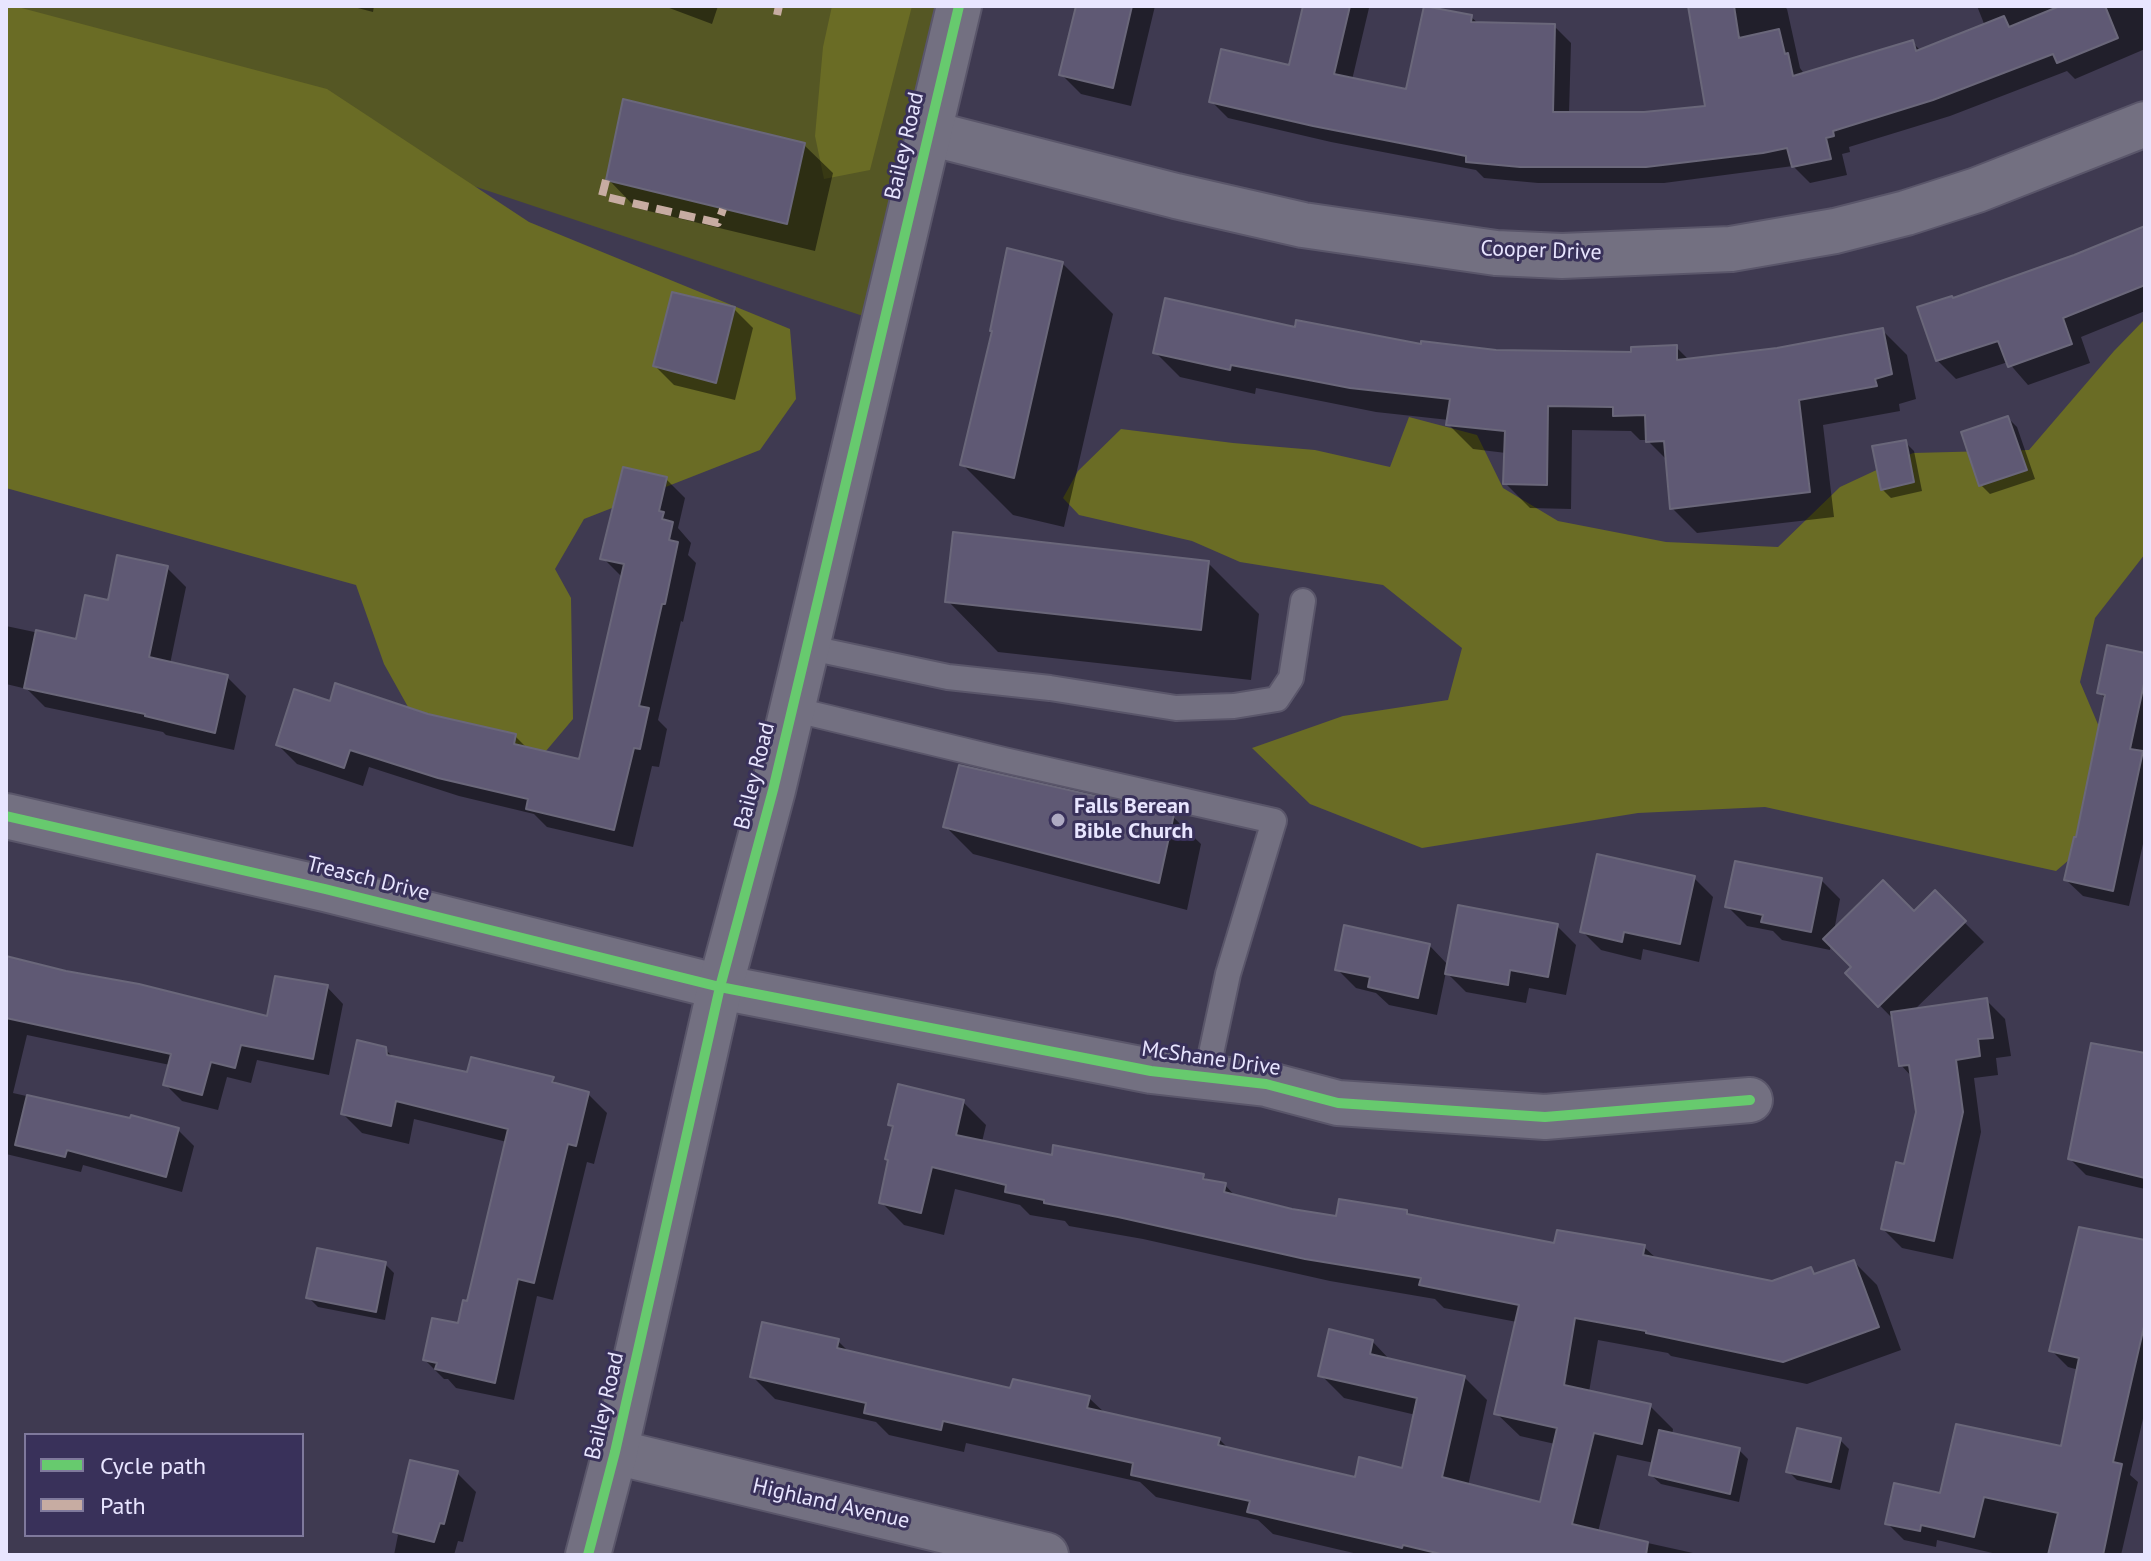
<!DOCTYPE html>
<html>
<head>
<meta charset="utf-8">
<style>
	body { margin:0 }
	#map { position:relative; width:2151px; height:1561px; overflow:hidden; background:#3f3a51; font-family:"PT Sans",sans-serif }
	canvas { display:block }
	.frame { position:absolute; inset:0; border:8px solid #e8e5ff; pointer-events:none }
	.legend { position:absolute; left:24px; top:1433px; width:280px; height:104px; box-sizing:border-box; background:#39315a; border:2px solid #7f799c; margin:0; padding:10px 14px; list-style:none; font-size:24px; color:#e8e5ff }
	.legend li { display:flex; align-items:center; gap:16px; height:40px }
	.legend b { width:40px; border:2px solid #7f799c }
</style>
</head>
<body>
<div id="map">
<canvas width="2151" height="1561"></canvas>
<div class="frame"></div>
<ul class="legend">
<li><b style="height:10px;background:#67ca6e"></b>Cycle path</li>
<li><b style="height:10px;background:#c7aca2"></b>Path</li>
</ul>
</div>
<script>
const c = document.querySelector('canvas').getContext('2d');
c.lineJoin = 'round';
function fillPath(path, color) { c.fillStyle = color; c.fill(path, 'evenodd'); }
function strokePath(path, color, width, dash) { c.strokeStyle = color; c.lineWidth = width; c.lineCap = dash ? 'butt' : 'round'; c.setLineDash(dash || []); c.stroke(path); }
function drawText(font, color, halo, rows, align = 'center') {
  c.font = font + ' "PT Sans",sans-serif'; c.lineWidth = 6; c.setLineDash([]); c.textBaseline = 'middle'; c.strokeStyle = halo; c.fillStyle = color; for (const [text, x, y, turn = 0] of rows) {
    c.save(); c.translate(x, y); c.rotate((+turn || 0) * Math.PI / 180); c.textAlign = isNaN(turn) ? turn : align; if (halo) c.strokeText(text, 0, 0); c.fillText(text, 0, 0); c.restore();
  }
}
fillPath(new Path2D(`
	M6 6H961L884 323 6 30Z`), '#555724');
fillPath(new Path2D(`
	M6 6H14L327 89 529 222 790 329 796 399 760 450 584 519 555 569 571 598 573 719 535 764 417 723 384 664 356 585 6 488Z
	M832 6H912L870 170 824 179 815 136 823 47Z
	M2145 319V554L2095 618 2080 682 2111 755 2117 819 2056 871 1765 807 1638 813 1422 848 1310 804 1252 748 1343 716 1448 700 1462 648 1383 585 1240 562 1192 541 1079 515 1063 498 1078 471 1121 429 1233 443 1315 450 1390 467 1409 417 1477 435 1503 488 1558 521 1666 542 1778 547 1840 487 1913 453 2029 450 2114 351Z`), '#6a6c25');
fillPath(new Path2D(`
	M350 6H374L373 12Z
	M664 6H718L712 24Z
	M1078 6H1155L1131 106 1081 94 1062 75Z
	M1305 6H1367L1369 8 1352 80 1408 91 1471 17 1479 24 1554 26 1571 43 1569 114H1644L1708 108 1690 6H1784L1787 9 1800 68 1805 75 1912 42 1921 51 1985 26 1977 6H2145V49L2075 79 2067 71 1950 116 1849 147 1850 152 1842 154 1847 175 1810 183 1793 166 1664 183H1538L1484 178 1476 170 1331 142 1228 118 1211 101 1290 67Z
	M804 145 833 173 815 251 636 208 608 179Z
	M2145 239V311L2081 337 2090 363 2028 385 2008 362 1956 379 1937 360 1953 300 2075 257Z
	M1062 263 1113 314 1064 527 1013 515 962 464 994 332Z
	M734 309 753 328 735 400 674 385 655 366Z
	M1297 329 1423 346 1496 352 1633 354 1676 347 1690 361 1778 350 1882 330 1907 355 1916 399 1899 404 1900 411 1823 425 1834 517 1697 533 1672 508 1668 461 1647 440H1640L1631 431 1572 430 1571 509 1530 508 1505 483 1506 453 1473 449 1448 424 1449 420 1376 412 1256 388 1255 394 1180 377 1155 352Z
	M2008 418 2017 427 2035 479 1990 494 1981 485Z
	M1905 442 1914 451 1922 491 1891 498 1882 489Z
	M666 479 685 498 678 528 691 543 688 555 696 563 683 622 681 621 658 720 667 729 659 767 652 766 633 847 547 827 534 814 459 796 369 767 363 786 297 764 278 745 331 703 428 716 515 736 528 749 581 761 623 578 603 558Z
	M1208 563 1259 614 1251 680 998 652 948 601Z
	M167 568 186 587 170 664 227 677 246 696 234 750 166 735 163 732 45 707 27 689 6 684V626L77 641 109 602Z
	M2145 656V835L2129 906 2083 896 2066 880 2106 700 2099 692Z
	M1172 816 1201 844 1187 910 973 854 945 826Z
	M1694 878 1713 897 1699 962 1643 949 1641 960 1601 950 1582 931Z
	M1821 880 1840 899 1834 931 1914 914 1935 893 1984 942 1913 1011 1986 1000 2005 1019 2011 1056 1996 1058 1998 1075 1974 1078 1981 1132 1953 1259 1902 1248 1883 1229 1905 1166 1918 1112 1912 1077 1901 1065 1894 1020 1848 973 1854 967 1831 944 1830 950 1782 940 1773 931 1747 926 1728 907Z
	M1557 926 1576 945 1566 995 1529 988 1526 1003 1466 992 1446 972 1437 1015 1389 1005 1376 993 1356 988 1337 969 1429 945 1449 966Z
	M6 958 269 1019 327 987 343 1004 329 1075 257 1060 251 1083 227 1077 218 1110 182 1101 166 1085 170 1065 27 1035 13 1093 178 1130 194 1146 182 1192 83 1165 81 1172 6 1154Z
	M385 1049 395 1059 469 1075 552 1079 560 1086 588 1094 607 1113 594 1164 587 1162 553 1300 537 1296 514 1400 456 1388 448 1379H444L425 1360 459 1326 468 1304 507 1142 414 1119 409 1144 362 1133 343 1114Z
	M2145 1055V1189L2086 1175 2070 1159Z
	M963 1102 986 1125 982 1142 1053 1157 1203 1176 1209 1182 1225 1185 1237 1198 1292 1211 1338 1218 1406 1212 1411 1216 1556 1245 1644 1247 1657 1259 1772 1283 1811 1270 1816 1275 1854 1262 1877 1285 1901 1350 1807 1384 1671 1356 1668 1353 1598 1340 1589 1392 1650 1406 1673 1429 1672 1435 1739 1450 1748 1459 1739 1502 1661 1484 1651 1475 1654 1463 1617 1455 1598 1532 1702 1555H1362L1273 1534 1258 1520 1156 1497 1140 1482 966 1443 964 1452 889 1435 876 1422 775 1399 752 1376 838 1341 851 1354 1012 1391 1089 1398 1106 1414 1219 1439 1229 1449 1356 1479 1403 1470 1416 1415 1344 1398 1321 1375 1372 1341 1391 1361 1464 1377 1487 1400 1468 1486 1542 1504 1555 1444 1520 1436 1496 1413 1517 1322 1444 1308 1435 1299 1330 1281 1143 1239 1069 1226 1065 1221 1030 1215 1020 1205 955 1189 944 1235 904 1225 881 1202 894 1128 890 1124Z
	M2145 1243V1410L2130 1475 2138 1482 2121 1555H2001L1937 1540 1936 1547 1904 1540 1887 1523 1941 1495 2062 1448 2079 1370 2068 1367 2052 1351Z
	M385 1264 394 1273 385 1320 318 1307 309 1298Z
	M1840 1440 1849 1449 1840 1490 1797 1480 1788 1471Z
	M457 1473 476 1492 463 1542 458 1541 454 1555H394L398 1535 395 1532Z`), '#0007');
const building = new Path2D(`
	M1076 6H1132L1113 88 1059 75Z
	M1303 6H1350L1334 74 1406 89 1424 6 1472 15 1471 22 1555 24 1553 112H1644L1705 106 1688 6H1734L1739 38 1779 29 1785 54 1788 53 1793 76 1913 40 1916 51 2004 16 2009 27 2060 6H2105L2118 38 2057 63 2053 54 1933 100 1833 131 1834 136 1826 138 1831 159 1792 167 1787 148 1763 153 1646 167H1520L1466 162V156L1313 126 1209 102 1221 49 1289 65Z
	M623 99 805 143 787 224 606 180Z
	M2145 226V285L2063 318 2072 344 2008 367 1998 341 1936 361 1917 307 1952 296 1953 298 2074 255Z
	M1007 248 1063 262 1014 478 960 465 992 331H990Z
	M672 292 735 307 716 383 653 366Z
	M1165 298 1295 327 1296 320 1421 344V341L1496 350 1631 352V347L1677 345V360L1777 348 1883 328 1892 374 1875 379 1877 386 1799 400 1810 492 1670 509 1664 441 1646 442 1645 415 1613 416V407L1548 406 1547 485 1503 484 1505 431 1446 425 1450 399 1350 388 1231 365 1230 370 1153 353Z
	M2008 416 2027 470 1979 486 1961 432Z
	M1906 440 1914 482 1881 490 1872 446Z
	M623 467 667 477 659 511 664 512 662 519 673 522 669 540 678 542 665 604H662L639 706 649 708 640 749 634 748 614 830 526 809 528 799 438 778 350 750 344 768 276 745 294 689 330 701 335 683 428 714 516 734 514 744 579 759 624 564 600 559Z
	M953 532 1209 561 1201 630 945 602Z
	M117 555 168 566 149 657 228 675 215 733 145 716V714L24 688 36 630 76 639 85 595 108 600Z
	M2107 645 2145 653V679L2130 749 2143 751 2113 891 2064 880 2074 837H2076L2105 695 2097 693Z
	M959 765 1174 814 1159 883 943 827Z
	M1597 854 1695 876 1680 944 1624 932 1622 942 1580 932Z
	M1735 861 1822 878 1811 932 1761 922 1763 915 1725 907Z
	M1883 880 1914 911 1935 890 1966 921 1878 1007 1845 973 1851 967 1823 939Z
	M1458 905 1558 924 1548 977 1510 970 1508 985 1445 974Z
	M1344 925 1430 944 1418 998 1368 987 1370 977 1335 970Z
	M6 956 66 971 139 984 267 1016 275 976 328 985 313 1059 241 1045 235 1068 211 1062 202 1095 163 1085 171 1054 6 1018Z
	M1987 998 1993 1038 1978 1039 1980 1056 1956 1060 1963 1112 1934 1241 1881 1229 1896 1162 1904 1164 1916 1112 1909 1065 1899 1066 1891 1012Z
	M357 1040 386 1047 387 1055 467 1072 471 1057 554 1077 552 1082 589 1092 576 1146 568 1144 534 1283 518 1279 495 1383 435 1369 437 1363 423 1360 432 1318 458 1323 463 1300 467 1301 508 1129 396 1101 391 1126 341 1114Z
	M2091 1043 2145 1053V1178L2068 1159Z
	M898 1084 964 1100 956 1135 1052 1155 1053 1145 1204 1174 1203 1179 1226 1183 1224 1192 1292 1209 1336 1216 1339 1199 1407 1210V1214L1554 1243 1557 1230 1645 1245 1643 1255 1772 1281 1811 1267 1814 1274 1854 1260 1879 1327 1783 1362 1646 1333V1331L1575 1318 1564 1385 1651 1404 1642 1444 1594 1433 1572 1524 1648 1542 1646 1555H1445L1403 1545 1402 1548 1247 1512 1250 1501 1131 1475 1133 1463 943 1421 941 1430 864 1413 866 1403 750 1377 762 1322 839 1339 837 1348 1010 1388 1013 1379 1090 1396 1087 1408 1220 1438 1218 1445 1355 1477 1359 1457 1402 1468 1417 1398 1318 1376 1329 1329 1373 1340 1370 1354 1465 1376 1442 1477 1540 1502 1557 1428 1494 1414 1519 1305 1419 1285 1421 1278 1305 1259 1118 1217 1044 1203V1200L1005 1192 1006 1185 932 1167 921 1213 879 1203 888 1160 885 1159 893 1126 888 1125Z
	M27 1095 130 1118 131 1115 179 1128 166 1177 67 1150 65 1157 15 1145Z
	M2079 1227 2145 1240V1322L2113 1462 2122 1464 2103 1555H2048L2058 1513 1984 1497 1974 1537 1921 1525 1920 1531 1885 1524 1894 1483 1940 1493 1956 1424 2061 1446 2079 1358 2049 1351Z
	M317 1248 386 1262 376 1312 306 1298Z
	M1797 1428 1841 1438 1831 1482 1786 1472Z
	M1659 1430 1740 1448 1730 1494 1649 1475Z
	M410 1460 458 1471 444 1524 440 1523 434 1542 393 1532Z`);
fillPath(building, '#5f5974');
strokePath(building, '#6a677a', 2);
const service = new Path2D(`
	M806 647 948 677 1050 688 1176 708 1234 706 1277 699 1291 678 1303 601
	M792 709 1004 760 1274 821 1228 974 1206 1077`);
const minor = new Path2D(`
	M929 133 1176 196 1303 225 1496 253 1562 256 1731 249 1835 231 1906 213 1977 190 2145 124
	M6 816 325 889 720 987 1151 1071 1266 1084 1338 1103 1545 1117 1750 1100
	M615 1452 1046 1555`);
const tertiary = new Path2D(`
	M588 1555 615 1452 720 987 773 790 959 6`);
strokePath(service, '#5a566a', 28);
strokePath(minor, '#5a566a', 48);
strokePath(tertiary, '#5a566a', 48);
strokePath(service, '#737081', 24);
strokePath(minor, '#737081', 44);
strokePath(tertiary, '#737081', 44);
strokePath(new Path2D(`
	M777 15 779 6
	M606 180 602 196 718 223 723 209`), '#c7aca2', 8, [16, 8]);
strokePath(new Path2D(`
	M6 816 325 889 720 987 1151 1071 1266 1084 1338 1103 1545 1117 1750 1100
	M588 1555 615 1452 720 987 773 790 959 6`), '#67ca6e', 10);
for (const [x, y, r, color] of [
	[1058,820,8,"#ada9c2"]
]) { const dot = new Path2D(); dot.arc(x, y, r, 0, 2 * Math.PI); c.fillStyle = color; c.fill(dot); strokePath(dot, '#39315a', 3); }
drawText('22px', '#e8e5ff', '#39315a', [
	["Bailey Road",905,146,-77],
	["Cooper Drive",1541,251,2],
	["Bailey Road",755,776,-76],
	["Treasch Drive",368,879,14],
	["McShane Drive",1211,1059,8],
	["Bailey Road",605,1406,-77],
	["Highland Avenue",831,1504,13]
]);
drawText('bold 22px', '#e8e5ff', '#39315a', [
	["Falls Berean",1074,807],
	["Bible Church",1074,832]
], 'left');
</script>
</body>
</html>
